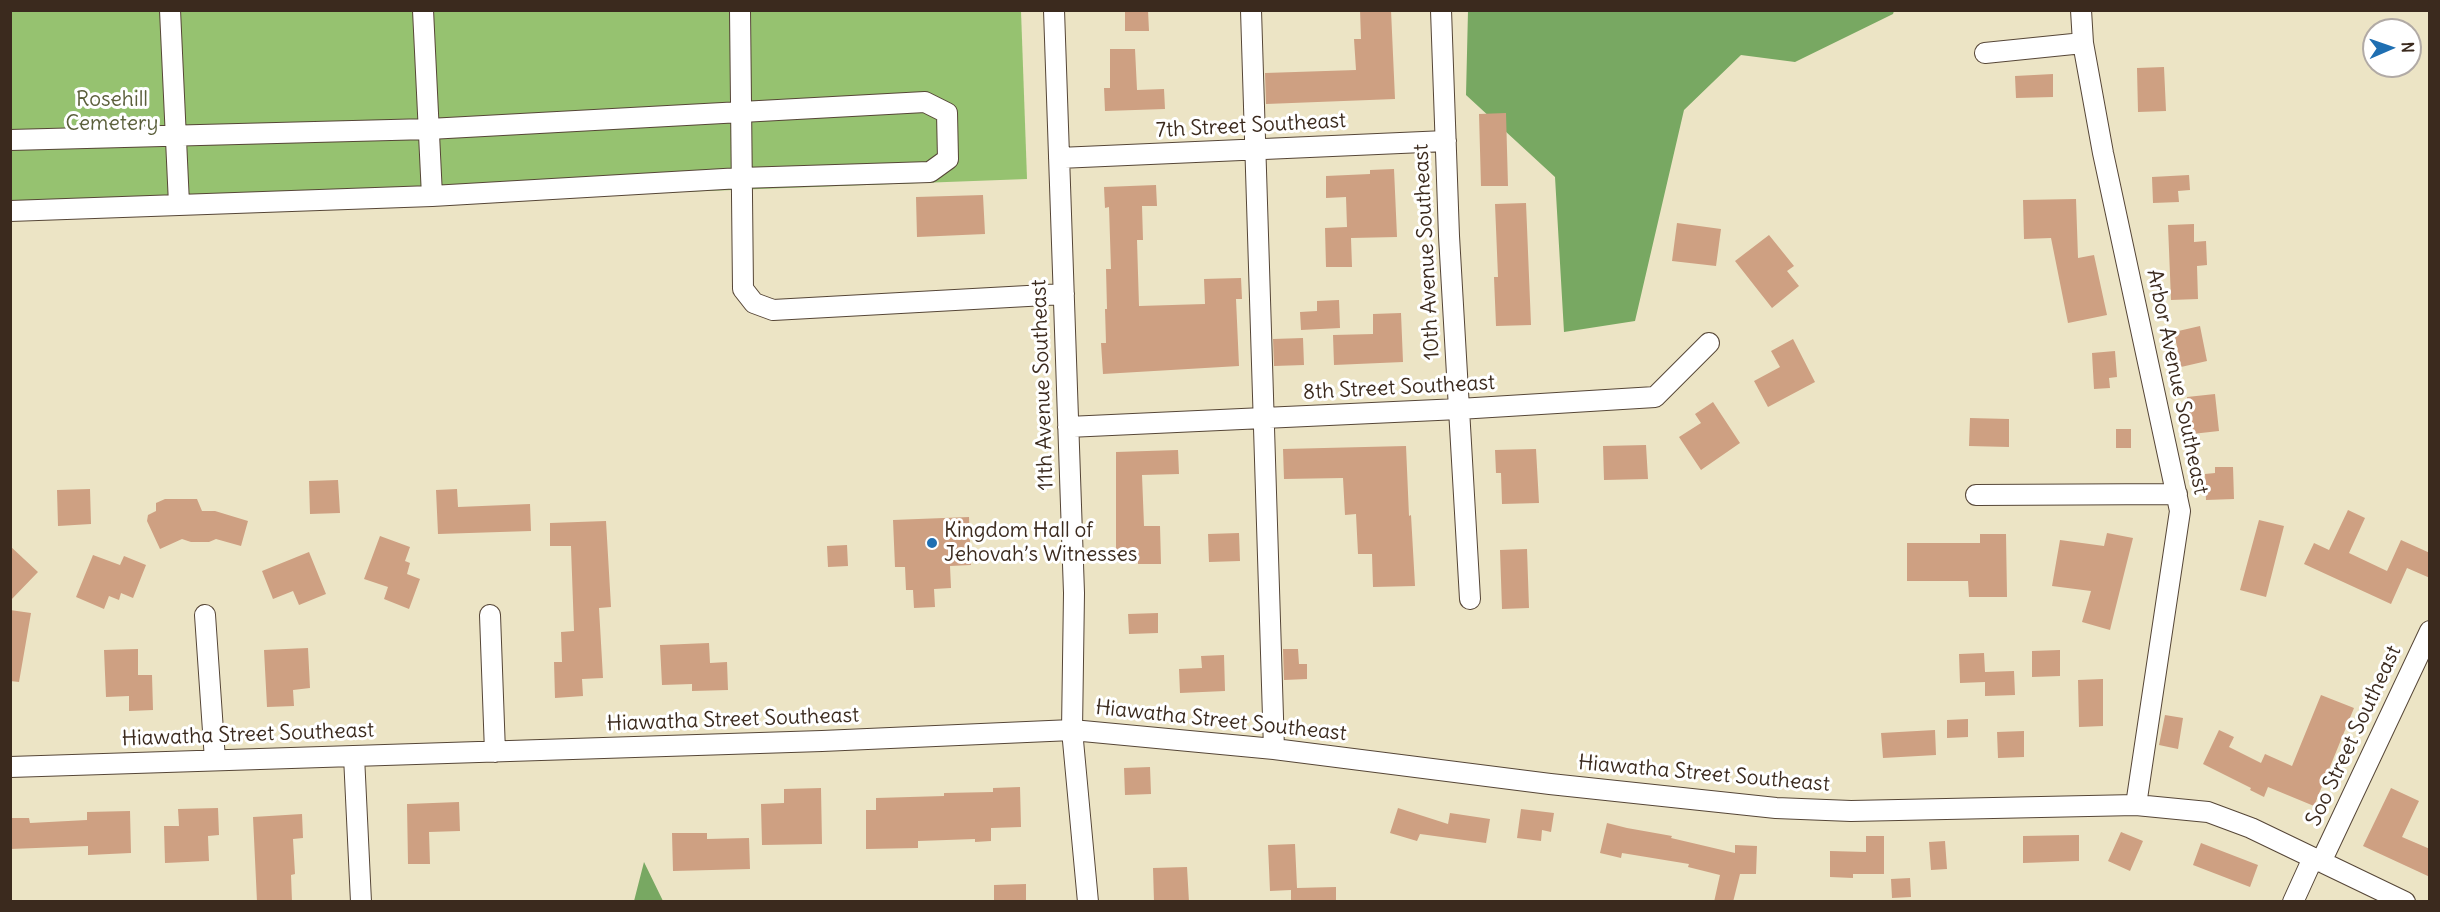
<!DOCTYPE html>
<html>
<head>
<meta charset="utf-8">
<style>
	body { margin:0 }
	#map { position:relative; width:2440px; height:912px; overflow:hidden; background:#ece4c5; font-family:Delius,sans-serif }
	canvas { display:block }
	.frame { position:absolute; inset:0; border:12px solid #3b2a1e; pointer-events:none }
	.north { position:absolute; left:2362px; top:18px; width:60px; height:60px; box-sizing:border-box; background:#fff; border:2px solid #b1aaa5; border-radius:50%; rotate:88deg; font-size:16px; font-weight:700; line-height:24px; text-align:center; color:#3b2a1e }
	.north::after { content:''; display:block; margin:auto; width:21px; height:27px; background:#1f6fb2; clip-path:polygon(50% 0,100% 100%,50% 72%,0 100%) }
</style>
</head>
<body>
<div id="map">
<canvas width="2440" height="912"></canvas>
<div class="frame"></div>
<div class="north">N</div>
</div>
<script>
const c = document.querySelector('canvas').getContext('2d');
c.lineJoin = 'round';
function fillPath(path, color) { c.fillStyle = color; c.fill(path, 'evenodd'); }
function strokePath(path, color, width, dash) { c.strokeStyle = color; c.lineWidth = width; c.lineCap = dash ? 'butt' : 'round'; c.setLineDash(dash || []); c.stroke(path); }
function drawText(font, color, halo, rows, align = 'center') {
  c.font = font + ' Delius,sans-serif'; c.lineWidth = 6; c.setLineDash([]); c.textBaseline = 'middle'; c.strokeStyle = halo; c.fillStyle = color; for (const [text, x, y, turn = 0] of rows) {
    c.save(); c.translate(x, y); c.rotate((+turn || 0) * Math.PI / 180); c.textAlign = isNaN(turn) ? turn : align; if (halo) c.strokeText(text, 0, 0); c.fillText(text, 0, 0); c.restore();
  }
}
fillPath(new Path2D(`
	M10 11H1021L1027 179 11 217Z`), '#96c270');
fillPath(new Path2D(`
	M1468 11H1894L1893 14 1795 62 1741 55 1684 110 1635 321 1564 332 1555 177 1466 95Z
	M644 862 663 901H634Z`), '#78a862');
fillPath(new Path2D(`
	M1125 10H1148L1149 31H1125Z
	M1360 10H1391L1395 99 1266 104 1265 73 1356 70 1354 39H1361Z
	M1110 49H1135L1137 90 1164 89 1165 109 1105 111 1104 88H1110Z
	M2164 67 2166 111 2138 112 2137 68Z
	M2053 74V97L2016 98 2015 76Z
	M1506 113 1508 186H1481L1479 114Z
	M1394 169 1397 237 1351 238 1352 267H1326L1325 228 1347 227 1346 197 1326 198V176L1370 174V170Z
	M2189 175 2190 190 2178 191 2179 202 2153 203 2152 177Z
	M1156 185 1157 206H1142L1143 240H1137L1139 306 1205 304 1204 279 1241 278 1242 299H1236L1239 366 1103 374 1101 343H1106L1105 309H1107L1106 269H1111L1109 207 1105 208 1104 187Z
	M983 195 985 234 917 237 916 197Z
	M2076 199 2078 258 2094 255 2107 315 2068 323 2051 238 2024 239 2023 200Z
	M1526 203 1531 325 1496 326 1494 277H1498L1495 204Z
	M1677 223 1721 229 1716 266 1672 261Z
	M2194 224V242L2206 241 2207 265 2197 266 2198 299 2171 300 2168 225Z
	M1769 235 1794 266 1787 271 1799 286 1772 308 1735 261Z
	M1339 300 1340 328 1301 330 1300 312 1317 311V301Z
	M1401 313 1403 362 1334 365 1333 335 1373 334V314Z
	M2200 326 2207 361 2181 367 2174 332Z
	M1303 338 1304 365 1274 366 1273 339Z
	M1793 339 1815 382 1768 407 1754 381 1780 367 1771 351Z
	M2115 351 2117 377 2109 378 2110 388 2094 389 2092 353Z
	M2215 394 2219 431 2192 434 2187 397Z
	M1713 402 1740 443 1701 470 1679 437 1701 423 1695 414Z
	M1970 418 2009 419V447L1969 446Z
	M2116 429H2131V448H2116Z
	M1646 445 1648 479 1604 480 1603 446Z
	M1406 446 1409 516 1411 515 1415 586 1373 587 1372 554H1358L1356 514 1345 515 1343 478 1284 479 1283 449Z
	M1536 449 1539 503 1502 504 1501 473H1496L1495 450Z
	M1178 450 1179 474 1142 475 1144 526H1160L1161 564H1138V554L1116 555V452Z
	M2215 467H2233L2234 499 2206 500 2205 474 2215 473Z
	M338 480 340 513 310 514 309 481Z
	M90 489 91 524 58 526 57 490Z
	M457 489 458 507 530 504 531 531 438 534 436 490Z
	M165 499H197L202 511H215L248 521 241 546 216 539 209 542H191L182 539 160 549 147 521 148 515 156 511V503Z
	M2348 510 2365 518 2349 553 2387 571 2401 540 2430 553V578L2407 568 2391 604 2304 564 2314 543 2329 550Z
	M969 517 971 565 950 566 951 588 934 589 935 607 914 608 913 590H906L905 567H895L893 520Z
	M2259 520 2284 526 2266 597 2240 590Z
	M606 521 611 607 599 608 603 678 582 679 583 696 555 698 554 662H562L561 632 574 631 571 546H550V523Z
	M1239 533 1240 561 1209 562 1208 534Z
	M2107 533 2133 538 2110 630 2082 622 2091 591 2052 586 2060 540 2104 546Z
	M1980 534H2006L2007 597H1969L1968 581H1907V543H1980Z
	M380 536 410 547 405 561 410 563 407 574 420 579 409 609 384 599 388 587 364 579Z
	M847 545 848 566 828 567 827 546Z
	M10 546 38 572 10 601Z
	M1527 549 1529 608 1502 609 1500 550Z
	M309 552 326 594 299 605 293 591 273 599 262 571Z
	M93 555 120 565 124 556 146 565 133 598 121 593 119 600 109 596 104 609 76 597Z
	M10 610 31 613 19 682 10 681Z
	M1158 613V633L1129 634 1128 614Z
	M709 643 710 663 727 662 728 690 692 691V684L662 685 660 645Z
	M308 648 310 688 293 690 294 706 267 707 264 650Z
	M138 649V675H152L153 710 129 711V696L106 697 104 650Z
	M1283 649H1298L1299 664H1307V679L1284 680Z
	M2060 650V676L2032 677V651Z
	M1984 653 1985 672 2014 671 2015 695 1985 696V682L1960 683 1959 654Z
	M1224 655 1225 691 1180 693 1179 669 1202 668 1201 656Z
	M2103 679V726L2079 727 2078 680Z
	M2321 695 2354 708 2314 806 2268 787 2264 797 2250 790 2251 788 2203 764 2219 730 2234 737 2229 747 2261 763 2265 754 2292 766Z
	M2165 715 2183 718 2178 749 2159 745Z
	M1968 719V737L1947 738V720Z
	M1935 730 1936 755 1883 758 1881 733Z
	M2024 731V757L1998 758 1997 732Z
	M1150 767 1151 794 1125 795 1124 768Z
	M1020 787 1021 827 991 828V841L975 842V839L918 841V848L866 849V810H876V798L944 796V793L993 792V788Z
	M821 788 822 844 762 845 761 804 784 803V789Z
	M2391 788 2419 801 2402 837 2430 849V877L2363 846Z
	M459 802 460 831 429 832 430 864H408L407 804Z
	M218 808 219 835 208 836 209 861 165 863 164 826H179L178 809Z
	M1398 808 1448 824 1450 813 1490 819 1486 843 1420 834 1417 841 1390 833Z
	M1521 809 1554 813 1551 832 1542 830 1541 841 1517 838Z
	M130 811 131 853 88 855V846L10 849V818H29L30 823 87 820V812Z
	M302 814 303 838 293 839 295 874 291 875 292 902H257L253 817Z
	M1607 823 1627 828 1672 836 1671 838 1735 853V845L1757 846 1756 874H1740L1733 902H1714L1720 875 1688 867 1689 864 1622 853 1621 858 1600 853Z
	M2121 832 2143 841 2130 871 2108 861Z
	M672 833H707V839L749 838 750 869 673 871Z
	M2079 835V861L2023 863V836Z
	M1866 836H1884V874H1853V878L1830 877V851L1866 852Z
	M1945 841 1947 869 1931 870 1929 842Z
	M2201 843 2258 865 2250 887 2193 865Z
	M1295 844 1297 888 1336 887V902H1291V890L1270 891 1268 845Z
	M1187 867 1189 902H1154L1153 868Z
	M1910 878 1911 897 1892 898 1891 879Z
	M1026 884V902H994V885Z`), '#cea082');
const minor = new Path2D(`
	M170 10 179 204
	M423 10 432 196
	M740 10 743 289 754 303 773 310 1064 294
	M1054 10 1074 593 1072 730 1088 902
	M1251 10 1274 749
	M1441 10 1449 236 1470 599
	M2081 10 2083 43 2103 153 2180 511 2136 805
	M1985 53 2083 43
	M10 140 429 129 925 102 947 113 948 159 930 172 741 178 432 196 10 211
	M1059 158 1446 141
	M1068 427 1459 409 1655 397 1709 343
	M1976 495 2177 494
	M205 615 215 760
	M490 615 495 752
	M354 756 361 902
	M10 767 822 741 1072 730 1274 749 1550 784 1776 808 1851 811 2136 805 2208 812 2251 828 2405 902
	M2321 862 2430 631
	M2293 902 2313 858`);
strokePath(minor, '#564637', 22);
strokePath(minor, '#fff', 20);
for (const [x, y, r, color] of [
	[932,543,6,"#1f6fb2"]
]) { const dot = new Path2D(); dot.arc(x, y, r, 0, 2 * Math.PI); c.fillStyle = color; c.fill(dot); strokePath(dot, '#fff', 2); }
drawText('21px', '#5b5f3b', '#fff', [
	["Rosehill",112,100],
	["Cemetery",112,124]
]);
drawText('21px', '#3b2a1e', '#fff', [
	["7th Street Southeast",1251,126,-3],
	["10th Avenue Southeast",1427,252,-93],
	["Arbor Avenue Southeast",2177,382,78],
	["11th Avenue Southeast",1043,385,-92],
	["8th Street Southeast",1399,388,-3],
	["Hiawatha Street Southeast",733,720,-2],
	["Hiawatha Street Southeast",1221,721,6],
	["Hiawatha Street Southeast",248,735,-2],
	["Soo Street Southeast",2354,736,-65],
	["Hiawatha Street Southeast",1704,774,5]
]);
drawText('21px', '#3b2a1e', '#fff', [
	["Kingdom Hall of",944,531],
	["Jehovah’s Witnesses",944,555]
], 'left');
</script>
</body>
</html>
